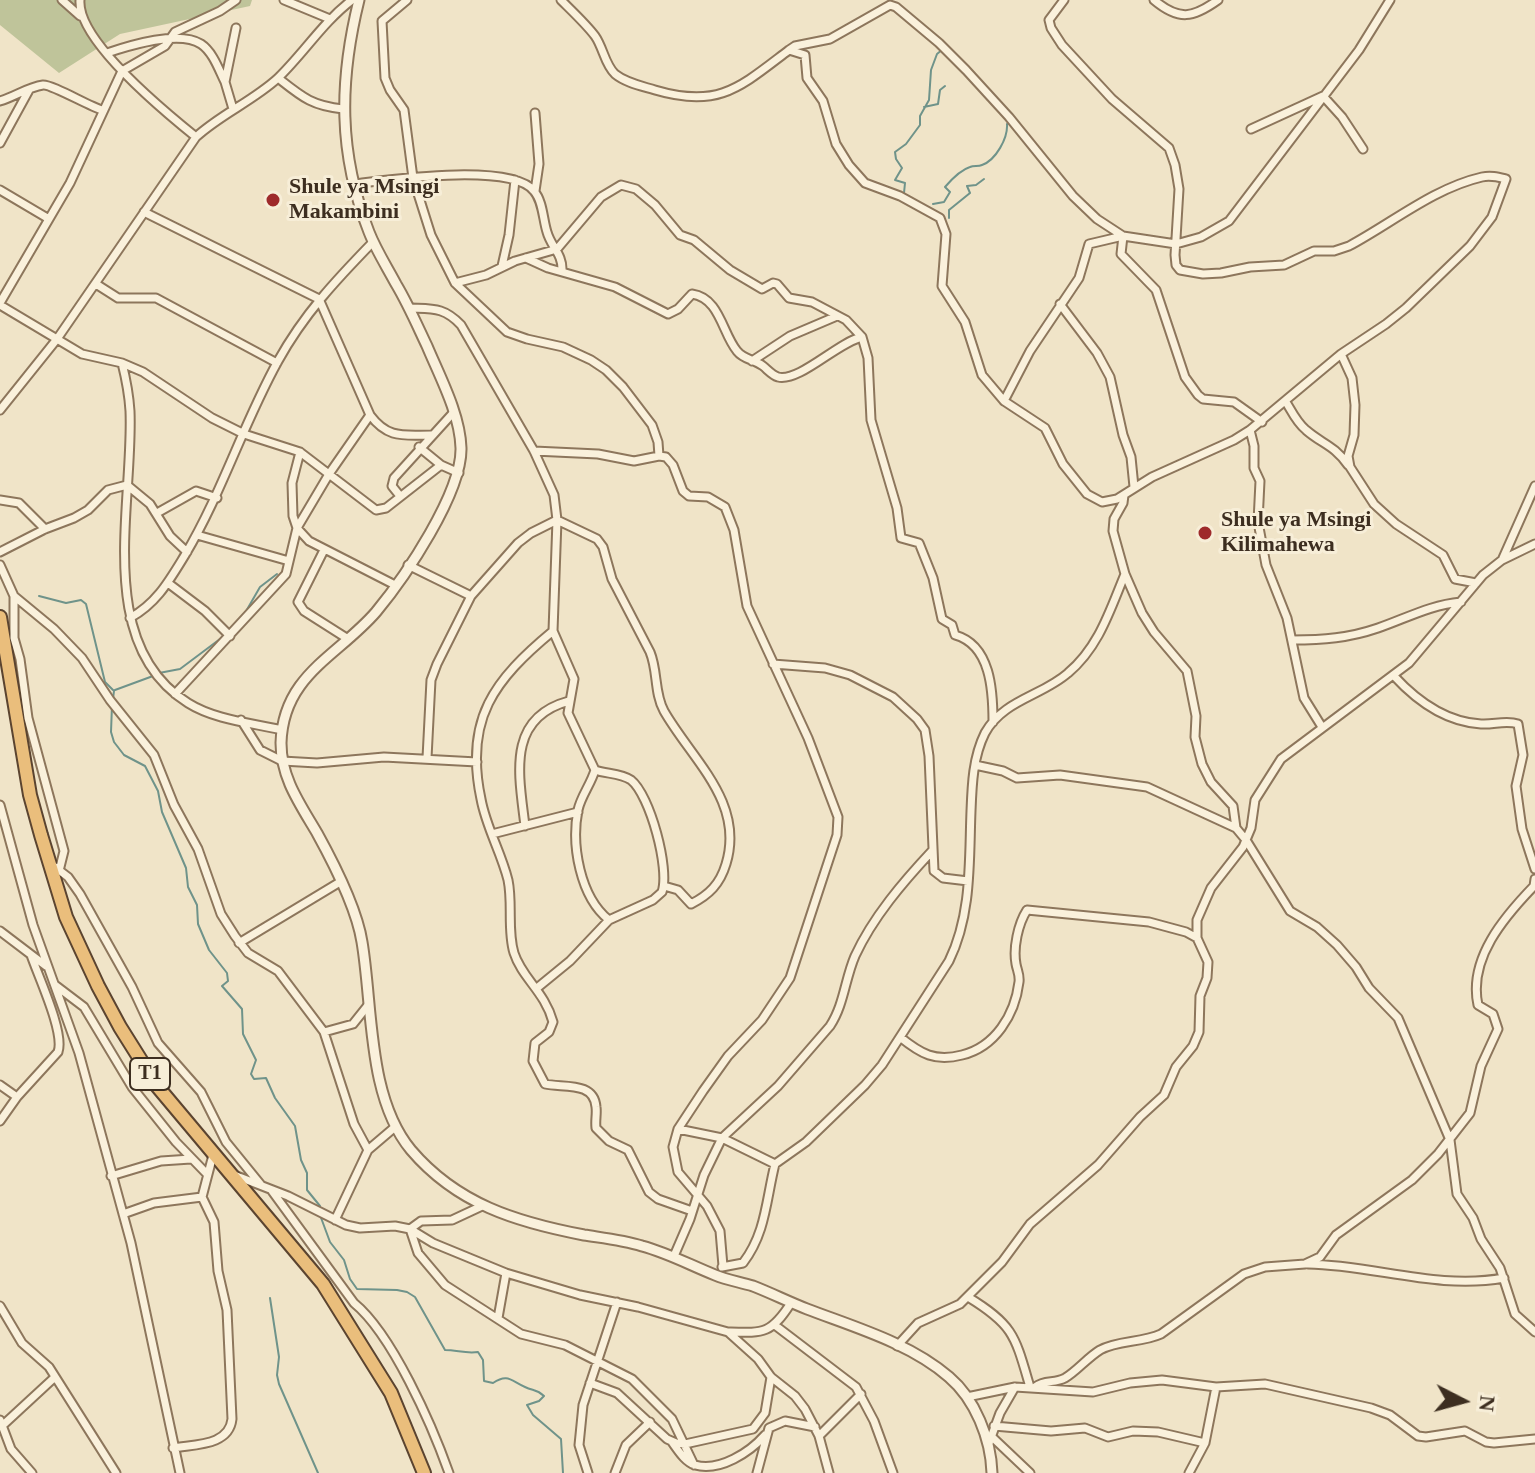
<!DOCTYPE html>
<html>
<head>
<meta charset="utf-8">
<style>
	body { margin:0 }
	#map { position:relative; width:1535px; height:1473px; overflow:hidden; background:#f0e4c8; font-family:Georgia,serif }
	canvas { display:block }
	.north { position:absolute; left:1423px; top:1361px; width:80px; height:80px; -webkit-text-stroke:6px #f7eed8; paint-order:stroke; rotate:96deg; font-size:22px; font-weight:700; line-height:32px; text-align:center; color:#3d2e20 }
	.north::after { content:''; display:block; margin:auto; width:28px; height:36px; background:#3d2e20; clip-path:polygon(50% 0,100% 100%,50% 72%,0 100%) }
</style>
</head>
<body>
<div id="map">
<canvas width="1535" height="1473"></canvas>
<div class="north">N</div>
</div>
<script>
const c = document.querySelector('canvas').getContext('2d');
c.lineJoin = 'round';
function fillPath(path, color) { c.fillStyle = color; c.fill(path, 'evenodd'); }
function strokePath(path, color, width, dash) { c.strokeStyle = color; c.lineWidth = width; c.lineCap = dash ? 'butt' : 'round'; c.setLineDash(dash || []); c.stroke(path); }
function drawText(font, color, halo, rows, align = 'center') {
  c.font = font + ' Georgia,serif'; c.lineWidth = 6; c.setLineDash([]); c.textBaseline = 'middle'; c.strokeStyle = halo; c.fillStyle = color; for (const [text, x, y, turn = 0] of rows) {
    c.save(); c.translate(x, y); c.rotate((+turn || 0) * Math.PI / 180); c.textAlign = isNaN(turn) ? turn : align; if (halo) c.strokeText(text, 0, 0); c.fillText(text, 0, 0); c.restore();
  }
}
fillPath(new Path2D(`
	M0 0H252L250 6 120 34 59 73 0 25Z`), '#bfc49a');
strokePath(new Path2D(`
	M924 107 938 104 940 90 945 86
	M904 193 905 183 895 180 902 168 896 159 895 152 906 144 920 125V116L929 100 931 70 937 54 943 49
	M933 204 944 202 950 192 945 187C951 180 960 170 970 167 974 165 978 167 982 165 996 160 1008 138 1007 124
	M949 218V210L970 193 967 186 976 185 984 179
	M39 596 66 603 81 600 86 604 105 682 113 690
	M245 613 260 587 277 574
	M159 673 180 669 224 636
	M115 690 153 676
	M113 699 114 691
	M112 705 111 732 114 742 124 755 145 766 158 791 162 812 186 868 188 887 197 905 198 924 209 950 227 973 228 981 222 986 242 1009 243 1034 256 1060 251 1074 254 1079 266 1078 275 1098 295 1126 301 1160 307 1173V1190L320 1206 318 1209
	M320 1215 330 1242 344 1260 350 1279 357 1289 397 1290 407 1292 415 1297 445 1350C457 1350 466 1354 478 1352L483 1360 484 1381 493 1383C508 1373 511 1381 525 1387 533 1391 537 1389 544 1396L539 1401 527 1405 533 1415 561 1439 563 1473
	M270 1298 279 1357 277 1375 279 1384 318 1473`), '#6f938a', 2);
const minor = new Path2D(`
	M62 0 80 16
	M80 0C77 40 165 112 196 137
	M284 0 330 19
	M407 0 382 21 385 78 390 90 404 110 413 178 431 235 455 283 507 332 527 339 563 347 591 360 606 370 623 387 652 425 658 442 659 456
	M561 0C571 10 587 25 595 36 603 47 605 65 615 74 626 83 642 86 655 90 719 109 740 87 789 50L805 55 807 78 823 101 836 144 849 165 865 183 900 196 940 218 946 234 942 286 965 322 982 375 1004 401 1045 428 1063 464 1087 494 1102 502 1117 499 1152 477 1234 440 1250 430 1341 354 1386 324 1406 308 1470 246 1492 217 1506 179C1498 177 1491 175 1482 177 1434 188 1392 223 1349 246L1334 251H1314L1284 265 1250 267 1221 273 1203 274 1180 270 1176 265 1175 255 1179 189 1175 165 1169 148 1112 99 1062 45 1051 28 1049 20 1064 0
	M1154 0C1179 21 1193 18 1218 0
	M789 50 795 46 830 39 890 5 896 7 939 43 966 70 1009 117 1073 196 1097 219 1123 236 1176 244 1201 237 1229 221 1359 50 1390 0
	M107 53C131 45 179 30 201 44 213 52 219 70 225 82
	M278 78C302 97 312 106 343 109
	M0 101C14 97 28 87 43 85 51 84 89 106 102 110
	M233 109 225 82 236 28
	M1251 129 1323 96 1342 117 1363 149
	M0 143 29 90
	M353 184C387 180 511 162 534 191 543 201 543 220 547 232 551 247 563 254 562 271
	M0 190 49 219
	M535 191 539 164 535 113
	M144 212 319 299 370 415C388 439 403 435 431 435
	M526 258 548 268 615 287 668 314 678 309 692 294C720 298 722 333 737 351 744 360 754 359 763 366 768 370 772 375 778 377 800 382 838 342 862 337
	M502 266 509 235 515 180
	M455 283 486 275 515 261 557 249 601 197 621 185 636 189 655 205 680 235 694 240 730 270 762 289 773 283 777 284 789 298 812 302 846 320 862 337 868 358 871 420 897 508 901 538 919 543 933 578 942 619 952 625 955 635C991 645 993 691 993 722
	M96 284 118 298H156L277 363
	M0 303 70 183 122 71 165 46 175 32 220 11 236 0
	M1060 304 1097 353 1110 377 1123 435 1131 457 1134 487
	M0 305 82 354 122 363 143 372 212 418 244 434 300 452 376 510 386 508 441 465
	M410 308C433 309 444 307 461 325L534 451 554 495 557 520 553 631 574 679 568 713 595 770C606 774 621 773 631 780 650 795 670 869 662 892L653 900 609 920 570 961 537 988
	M1341 354 1352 378 1355 405 1354 435 1348 456 1350 467 1374 504 1396 524 1443 555 1455 579 1476 583
	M752 361 790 336 837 316
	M122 363C126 379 129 395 130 411 134 503 93 644 188 703 215 720 252 723 282 730
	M1004 401 1030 351 1079 278 1089 244 1123 236 1121 254 1156 290 1185 377 1198 395 1203 399 1234 402 1262 422
	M1286 402C1292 412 1297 423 1306 430 1322 444 1334 445 1348 465
	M0 410 57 339 196 137C221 114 253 101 278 78 304 53 323 22 352 0
	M1250 430 1254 446V468L1260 481 1258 522 1266 565 1287 618 1304 698 1322 727
	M419 447 441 465 459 473
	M534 451 598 454 634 461 659 456 666 457 673 465 683 491 689 496 708 497 725 507 734 530 747 606 808 738 838 817 837 835 790 978 762 1020 728 1056 703 1091 678 1129 673 1147 678 1172 707 1206 720 1231 723 1266
	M300 452 292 483 293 516 297 528 309 541 395 585
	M1124 495 1123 503 1114 519 1113 531 1125 574 1142 613 1154 632 1187 671 1196 716 1195 737 1202 764 1211 782 1233 806 1236 828
	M400 496 392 486 394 478 453 413
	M0 500 19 503 45 529
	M157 513 196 491 217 498
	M197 535 289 561
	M324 550 298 602 304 611 348 639
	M0 552 45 529 74 518 88 510 108 490 127 485 150 504 170 536 187 552
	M1503 558 1535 486
	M0 565 14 596 54 629 82 658 110 700 154 755 174 805 198 849 221 914 235 936 248 953 278 971 324 1032 354 1124 368 1150
	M408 565 471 596
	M168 583 205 611 230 636
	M14 596V638L20 659 28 718 64 851 59 871
	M130 618C157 603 169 581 185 555 222 493 243 424 278 361 304 314 336 280 373 242
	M553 631C494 680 464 719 481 799 486 827 501 852 508 880 513 904 507 930 514 953 522 978 545 992 553 1022L549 1032 535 1043 533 1061 545 1084C563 1088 594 1081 596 1107 597 1114 595 1120 596 1128L609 1141 628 1150 649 1192 658 1199 692 1211
	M1292 640C1323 640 1349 638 1378 628 1407 618 1430 605 1461 602
	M773 664 825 668 850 675 893 697 917 719 925 730 929 756 934 871 943 878 968 881
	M1394 676C1417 701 1446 722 1481 724 1493 725 1506 720 1518 724L1523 755 1516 786 1522 829 1535 869
	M175 694 286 574 297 528 329 474 370 415
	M241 720 260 750 282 761 317 763 384 757 477 762
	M427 758 431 680 437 664 471 596 518 543 531 533 557 520 597 539 603 547 612 579 650 652C658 671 654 693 664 711 692 760 745 802 726 864 720 884 709 895 691 904L678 890 664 886
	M975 765 1003 771 1017 778 1060 775 1147 787 1236 828 1246 840 1290 911 1317 927 1337 945 1356 967 1369 988 1398 1018 1450 1140 1457 1194 1473 1218 1481 1239 1500 1268 1515 1314 1535 1332
	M595 770C591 784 581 796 578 810 571 845 580 897 609 920
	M0 805 33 925 79 1053 131 1243 180 1473
	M525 826C519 775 506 718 569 701
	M492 834 578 812
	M51 864 68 877 80 894 132 987 158 1043 201 1092 226 1142 261 1185
	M0 931 46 966
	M239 943 340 882
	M55 985 84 1007 132 1087 176 1142 207 1174
	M324 1032 353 1024 369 1004
	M900 1037C921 1054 935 1062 962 1055 995 1047 1015 1015 1019 982 1020 975 1017 970 1016 964 1013 948 1018 924 1027 910L1149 922 1186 932 1197 938
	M0 1085 17 1097
	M0 1121 17 1097 58 1052C65 1033 38 976 31 955
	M678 1129 722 1138 775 1164
	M234 1175 288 1196 346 1225 360 1228 395 1226 410 1229 433 1243 506 1273 580 1295 638 1307 728 1332 758 1359 771 1377 795 1396 805 1409 819 1436 829 1473
	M111 1176 161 1161 191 1159
	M272 1191 354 1303C392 1334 432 1425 449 1473
	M482 1206 452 1220 421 1221 410 1229 418 1253 445 1285 521 1334 565 1345 632 1379 672 1419 694 1465
	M123 1214 154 1203 202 1197
	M335 1220 368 1150 395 1127
	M674 1256 690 1219 704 1175 722 1138 778 1086 830 1026C844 1005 845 979 855 956 873 917 903 882 932 851
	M1308 1264C1374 1265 1437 1290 1504 1278
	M722 1267 743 1263C766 1233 766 1200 775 1164L806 1142 865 1085 882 1065 949 961C972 914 969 861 971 811 972 784 973 757 985 733 1003 700 1042 696 1068 673 1099 647 1110 610 1125 574
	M968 1297C1014 1325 1015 1336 1030 1387
	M0 1306 22 1343 49 1367 116 1473
	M498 1318 506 1273
	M776 1326 856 1387 874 1421 893 1473
	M728 1332C764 1333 771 1334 791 1303
	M897 1346 918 1323 960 1304 1002 1262 1030 1224 1098 1165 1140 1117 1164 1095 1176 1067 1193 1046 1199 1032 1200 996 1207 978 1208 962 1197 938V920L1211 888 1243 847 1251 828 1255 800 1281 759 1409 663 1483 575 1502 560 1535 544
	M590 1383 617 1393 667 1439 676 1443 685 1444 753 1429 765 1413 771 1377
	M1035 1387C1045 1379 1054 1384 1065 1378 1077 1371 1087 1358 1100 1350 1118 1340 1141 1343 1161 1334L1244 1274 1265 1267 1305 1264 1320 1257 1336 1235 1412 1180 1438 1154 1470 1113 1481 1066 1498 1029 1493 1014 1478 1005C1468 959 1504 917 1534 886L1535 879
	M967 1397 1015 1387 1093 1392 1130 1383 1162 1380 1216 1387 1265 1384 1371 1408 1390 1415 1418 1436 1426 1437 1465 1431 1486 1442 1494 1443 1535 1439
	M0 1420 11 1449 32 1473
	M2 1426 55 1377
	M994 1426 1051 1431 1085 1428 1108 1437 1133 1431 1158 1432 1205 1443
	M819 1436 861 1394
	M991 1436 1030 1473
	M672 1442C678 1450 685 1462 695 1465 720 1472 750 1452 765 1435
	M989 1443 1000 1413 1015 1387
	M173 1448C195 1444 229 1446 232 1419L227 1310 218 1271 214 1222 202 1197 213 1155
	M588 1473 579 1445 583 1405 617 1302
	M615 1473 626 1445 650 1422
	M757 1473 769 1428 785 1421 815 1427
	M1189 1473 1205 1443 1216 1387`);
const tertiary = new Path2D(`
	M359 0C339 81 338 153 369 232 376 250 387 267 396 284 408 304 417 325 427 346 440 377 460 414 461 448 462 493 405 577 376 612 338 656 283 675 281 743 281 778 300 804 317 833 333 862 357 910 362 942 373 1007 367 1097 411 1150 457 1204 516 1222 584 1235 603 1238 623 1240 642 1246 668 1253 690 1265 715 1275 727 1280 740 1282 753 1286 771 1293 789 1302 807 1309 854 1327 910 1343 949 1377 975 1399 991 1439 992 1473`);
const trunk = new Path2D(`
	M0 617 30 795 41 835 66 917 98 986 120 1027 157 1086 323 1284 391 1393 424 1473`);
strokePath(minor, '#8d765c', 11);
strokePath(tertiary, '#8d765c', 13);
strokePath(trunk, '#5b4430', 16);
strokePath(minor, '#faf1dc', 7);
strokePath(tertiary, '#faf1dc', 9);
strokePath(trunk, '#eabe7c', 12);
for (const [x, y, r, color] of [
	[273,200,8,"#9e2a2b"],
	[1205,533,8,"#9e2a2b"]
]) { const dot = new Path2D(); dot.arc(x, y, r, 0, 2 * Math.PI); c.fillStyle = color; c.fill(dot); strokePath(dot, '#f7eed8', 3); }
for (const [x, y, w] of [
	[150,1074,40]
]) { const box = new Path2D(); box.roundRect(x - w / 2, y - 16, w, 32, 6); c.fillStyle = '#f7eed8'; c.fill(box); strokePath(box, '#3d2e20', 2); }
drawText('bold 20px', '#3d2e20', null, [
	["T1",150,1074]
]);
drawText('bold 22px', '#3d2e20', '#f7eed8', [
	["Shule ya Msingi",289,187],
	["Makambini",289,212],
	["Shule ya Msingi",1221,520],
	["Kilimahewa",1221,545]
], 'left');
</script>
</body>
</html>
